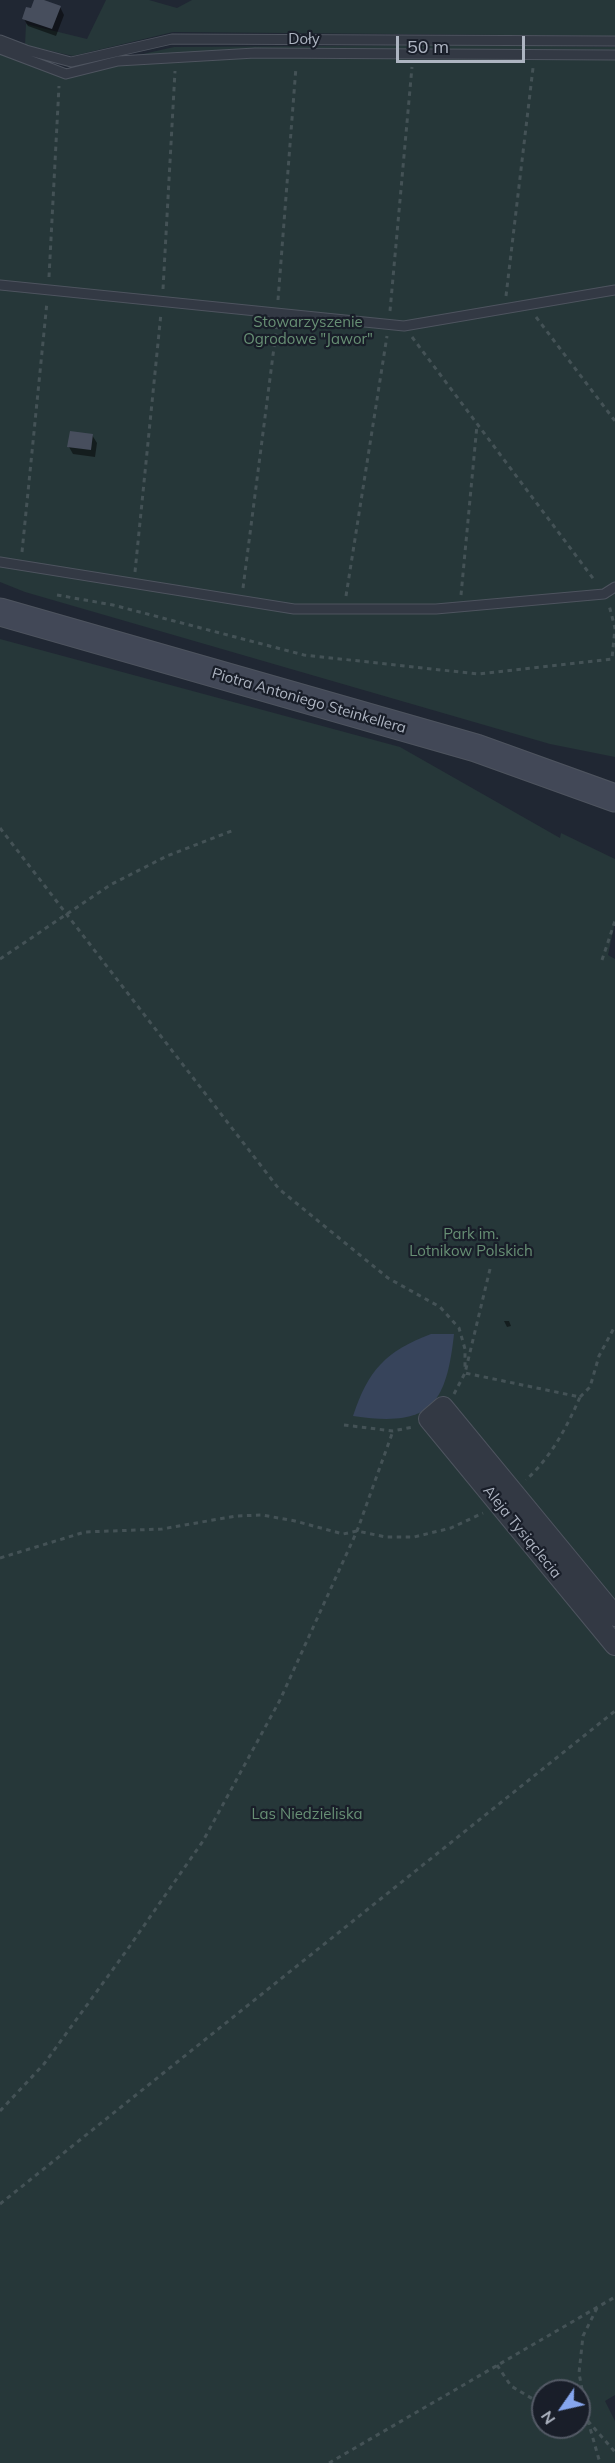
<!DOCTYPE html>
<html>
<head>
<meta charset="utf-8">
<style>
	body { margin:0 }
	#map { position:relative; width:615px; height:2463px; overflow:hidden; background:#202733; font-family:Mulish,sans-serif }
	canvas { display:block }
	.north { position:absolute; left:531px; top:2379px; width:60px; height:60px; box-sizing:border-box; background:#191e29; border:2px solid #545a66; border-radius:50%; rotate:236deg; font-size:16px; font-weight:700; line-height:24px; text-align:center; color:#adb4c1 }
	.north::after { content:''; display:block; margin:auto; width:21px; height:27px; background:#86a6ee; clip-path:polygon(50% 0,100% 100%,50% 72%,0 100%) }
	.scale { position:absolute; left:396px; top:36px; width:129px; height:27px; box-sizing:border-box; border:3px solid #adb4c1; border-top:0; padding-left:8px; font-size:18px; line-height:21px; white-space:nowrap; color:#adb4c1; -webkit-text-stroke:4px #191e29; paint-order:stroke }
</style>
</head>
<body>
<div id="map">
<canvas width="615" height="2463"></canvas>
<div class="north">N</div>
<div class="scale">50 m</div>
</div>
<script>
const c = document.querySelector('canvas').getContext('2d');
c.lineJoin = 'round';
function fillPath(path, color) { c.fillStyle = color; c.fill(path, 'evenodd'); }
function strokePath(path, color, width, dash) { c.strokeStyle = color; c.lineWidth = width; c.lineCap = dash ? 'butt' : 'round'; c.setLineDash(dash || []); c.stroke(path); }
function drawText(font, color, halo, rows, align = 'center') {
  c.font = font + ' Mulish,sans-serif'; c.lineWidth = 4.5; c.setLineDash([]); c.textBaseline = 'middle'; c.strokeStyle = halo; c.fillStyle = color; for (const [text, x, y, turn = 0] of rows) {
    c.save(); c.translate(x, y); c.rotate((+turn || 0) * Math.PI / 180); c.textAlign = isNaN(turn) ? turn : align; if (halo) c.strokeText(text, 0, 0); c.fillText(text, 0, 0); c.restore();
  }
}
fillPath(new Path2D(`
	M106 0H149L177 8 192 0H615V36L173 32 73 56 25 45 26 24 87 39Z
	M464 45 615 47V757L550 744 25 592 0 582V47L68 71 174 47Z
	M0 639 400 747 560 838 561 833 615 859V922L608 955 615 959V2395L605 2401 615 2421V2463H0ZM543 2391H579V2427H543Z`), '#263739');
fillPath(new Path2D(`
	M431 1334H454C446 1408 428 1427 353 1416 368 1370 386 1351 431 1334Z`), '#37445b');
fillPath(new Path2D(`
	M36 0 60 7 64 15 56 36 28 26 24 19 32 10Z
	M92 435 97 443 95 457 73 454 69 447Z
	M504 1321H509L511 1326 507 1327Z`), '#0007');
fillPath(new Path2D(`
	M34 0H44L61 6 52 29 22 19 26 7 31 8Z
	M70 431 93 434 91 450 67 447Z`), '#474e5d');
const lane = new Path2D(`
	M0 40 26 50 71 62 172 39 615 41
	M0 49 66 74 118 61 255 53 615 55
	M0 285 404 326 615 290
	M0 562 294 609H436L604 594 615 587`);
const street = new Path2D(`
	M615 1616 443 1407 429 1419 615 1645`);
const secondary = new Path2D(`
	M0 612 476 748 615 798`);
strokePath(lane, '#4e545f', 11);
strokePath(street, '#4e545f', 22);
strokePath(secondary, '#4e545f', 29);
strokePath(new Path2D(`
	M49 277 59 86
	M163 289 175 71
	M506 296 533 68
	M278 300 296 67
	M390 311 412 67
	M536 317 615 421
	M412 337 595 581
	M22 552 47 302
	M135 572 161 313
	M243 588 277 324
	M57 595 113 605 304 655 478 674 612 659 615 628 609 605
	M461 595 477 425
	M346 596 387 336
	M0 828 279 1189 388 1278 440 1307 459 1328 465 1349V1367
	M0 959 110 885 167 856 234 830
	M602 960 615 921
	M490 1269 465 1373 580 1397C567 1427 551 1457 526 1480
	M454 1394 465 1373
	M580 1397 590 1387 599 1356 615 1326
	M344 1425 393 1431 413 1427
	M0 1558 85 1532 162 1529 236 1516 262 1515 295 1521 343 1534 357 1531 386 1537H414L451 1528 483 1513
	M0 2111 44 2064 127 1950 203 1841 280 1700 357 1531 393 1431
	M0 2204 615 1711
	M597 2308 583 2336 579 2373 588 2421 615 2452
	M497 2365 511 2386 543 2405
	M579 2418 588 2421 600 2463
	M329 2463 615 2297`), '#445256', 3, [4.5, 4.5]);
strokePath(lane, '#333944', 9);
strokePath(street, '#333944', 20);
strokePath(secondary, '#424857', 27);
drawText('15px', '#adb4c1', '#191e29', [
	["Doły",304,39],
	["Piotra Antoniego Steinkellera",309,701,16],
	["Aleja Tysiąclecia",522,1532,51]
]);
drawText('15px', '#678f74', '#191e29', [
	["Stowarzyszenie",308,322],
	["Ogrodowe \"Jawor\"",308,339],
	["Park im.",471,1234],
	["Lotnikow Polskich",471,1251],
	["Las Niedzieliska",307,1814]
]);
</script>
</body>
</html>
